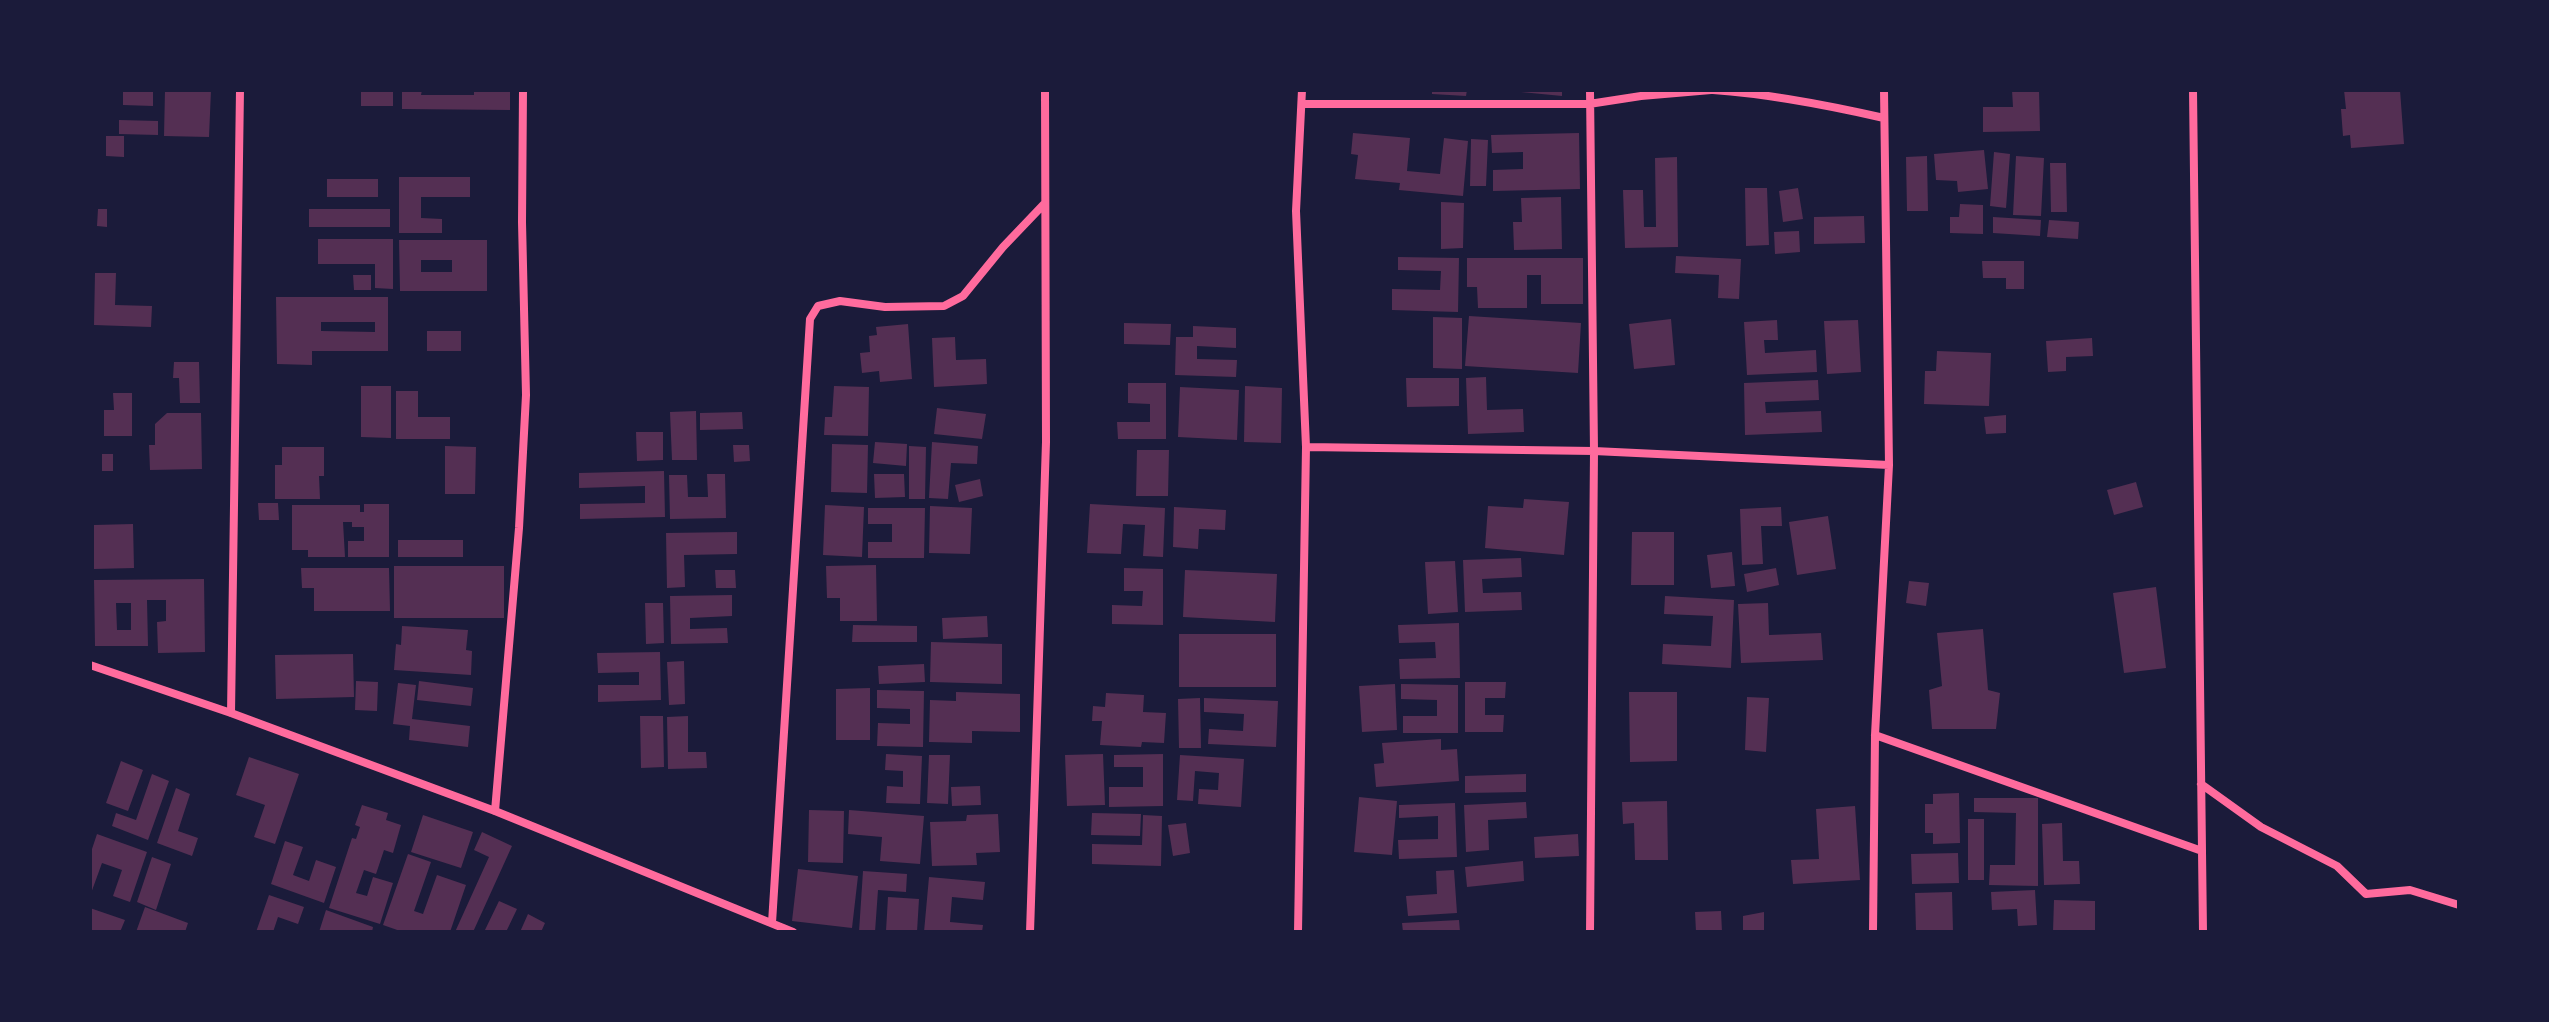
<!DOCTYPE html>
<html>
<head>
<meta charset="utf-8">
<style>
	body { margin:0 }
	#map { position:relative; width:2549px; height:1022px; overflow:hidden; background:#1b1b3a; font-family:Karla,sans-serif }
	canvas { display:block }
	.frame { position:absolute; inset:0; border:92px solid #1b1b3a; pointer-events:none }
</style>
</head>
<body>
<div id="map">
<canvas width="2549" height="1022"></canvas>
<div class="frame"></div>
</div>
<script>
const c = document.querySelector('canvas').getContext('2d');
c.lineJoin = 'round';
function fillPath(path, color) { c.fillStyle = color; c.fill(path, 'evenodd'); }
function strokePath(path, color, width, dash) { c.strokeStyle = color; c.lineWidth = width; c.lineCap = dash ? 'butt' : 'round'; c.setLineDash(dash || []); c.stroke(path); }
fillPath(new Path2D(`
	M123 90H153V106L123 105Z
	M165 90H211L209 137 164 136Z
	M372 90H393V106H361V91Z
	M402 90H422L421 95H474V90H510V110L402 109Z
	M1432 90H1467L1466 96 1432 94Z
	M1521 90H1562V96L1521 92Z
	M2012 90H2039L2040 131 1983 132V107H2013Z
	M2344 90H2400L2404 144 2351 148 2350 135 2343 136 2341 109H2346Z
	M119 120 158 121V135L119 134Z
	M1353 133 1410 138 1407 171 1440 174 1444 138 1468 141 1463 196 1399 190 1400 183 1355 179 1358 155 1351 154Z
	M1579 133 1580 189 1493 191V170L1523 169V152L1492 153 1491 135Z
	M106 136H124V157L106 156Z
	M1471 139 1488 140 1486 186H1470Z
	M1984 150 1988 189 1958 192 1957 181 1936 180 1934 154Z
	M1994 152 2010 154 2006 208 1990 206Z
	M1927 156 1928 211H1907L1906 157Z
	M2016 156 2044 158 2041 216 2013 215Z
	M1677 157 1678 247 1625 248 1623 190H1643L1644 227H1656L1655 158Z
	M2050 163H2066L2067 212H2051Z
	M399 177H470V197H421V218L442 219V233H399Z
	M327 179H378V197H327Z
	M1745 188H1767L1769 245 1746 246Z
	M1798 188 1803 219 1783 222 1779 191Z
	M1561 197 1562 249 1514 250 1513 222H1522L1521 198Z
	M1441 202 1464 203 1463 248 1441 249Z
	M1960 204 1983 205V234L1950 233V217H1959Z
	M98 209H107V227L97 226Z
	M309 209H390V227H309Z
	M1864 216 1865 243 1814 244V217Z
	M1993 217 2041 220 2040 236 1993 233Z
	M2049 220 2079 222 2078 239 2047 237Z
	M1799 231 1800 252 1775 254 1774 232Z
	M318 239H393V289L375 288V264H318Z
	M399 240H487V291H400ZM421 260H452V272H421Z
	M1676 256 1741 259 1739 299 1718 298 1719 275 1675 273Z
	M1398 257 1459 258 1458 312 1392 310V289L1440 290 1441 271 1398 270Z
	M1467 258H1583V304H1541V275H1527V308H1478L1477 287H1467Z
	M1982 261H2024V289H2006V278H1983Z
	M95 273H116L115 305 152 306 151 327 94 325Z
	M353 275H371V290H354Z
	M276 297H388V351H312V365L277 364ZM321 322H375V332L321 331Z
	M1469 316 1581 323 1578 373 1465 366Z
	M1433 317 1462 318V369L1433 368Z
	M1671 319 1675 365 1634 369 1629 324Z
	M1777 320 1778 340H1764L1765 353 1816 350 1817 372 1747 375 1744 322Z
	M1858 320 1861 372 1827 374 1824 321Z
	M1124 323 1171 324 1170 345 1124 344Z
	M908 324 912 379 880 382 879 371 862 373 860 353 870 352 869 336 877 335 876 327Z
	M1193 326 1236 328V348L1197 346V359L1237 360 1236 377 1175 375 1176 337H1193Z
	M427 331H461V351H427Z
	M955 337 956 360 986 359 987 384 934 387 932 338Z
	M2092 338 2093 356 2066 357V371L2048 372 2046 341Z
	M1937 351 1991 353 1989 406 1924 404 1925 371H1936Z
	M174 362H199L200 403H180L179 378H173Z
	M1486 377 1487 410 1523 409 1524 432 1468 434 1466 378Z
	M1406 378H1459V406L1407 407Z
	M1818 380 1819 400 1765 402 1766 413 1821 411 1822 432 1745 435 1744 383Z
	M1128 383H1166V439H1118L1117 422H1150V404L1128 403Z
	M361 386H391V438L361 437Z
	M834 386 869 387 868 436 824 435 825 417H832Z
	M1245 386 1282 388 1281 443 1244 442Z
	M1180 387 1239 390 1237 440 1178 437Z
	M396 391H418V417H450V439H396Z
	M113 393H132V436H104V410H114Z
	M937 408 986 414 982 439 934 434Z
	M696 411 697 460H672L670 412Z
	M742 412 743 429 700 430V413Z
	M167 413H201L202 469 150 470 149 445H155V424Z
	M2006 415V433L1986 434 1984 417Z
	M636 432H663V460L637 461Z
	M875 442 907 444 906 466 873 463Z
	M932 442 978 446 977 464 951 463 948 499 929 498Z
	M832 444 868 445 867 493 831 492Z
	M733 445H749L750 461 734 462Z
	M445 446 476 447 475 494H445Z
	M909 446 926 447 925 499H909Z
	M282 447H324V476H319L320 499H275V465H282Z
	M1137 450H1169L1168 496H1136Z
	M102 454H113V471H102Z
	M664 471 665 517 580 519V504L645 503V486L579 488V473Z
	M707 474H725L726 518 670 519 669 475H687L688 497H708Z
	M874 474H904L905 497 875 498Z
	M980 479 983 496 959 502 955 485Z
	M2136 482 2143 507 2114 515 2107 490Z
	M1524 499 1569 502 1564 555 1485 548 1488 506 1523 508Z
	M258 503H278L279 520H259Z
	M364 504H389V557H348V541H364V527H352V522H343L345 557H308V550H292V505H360V512H364Z
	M1090 504 1165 508 1163 557 1143 556 1145 525 1123 524 1121 554 1087 553Z
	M825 505 864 507 862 557 823 555Z
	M930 506 972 508 970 554 929 553Z
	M1174 507 1226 510 1225 530 1199 529 1198 549 1173 547Z
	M1781 507 1782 526H1761L1763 564 1742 565 1740 509Z
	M868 508H925L924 558H868V542H892V524H868Z
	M1828 516 1836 569 1797 575 1789 522Z
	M133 524 134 568 94 569V525Z
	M737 532V554L684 555 685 587 667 588 666 533Z
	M1632 532H1674V585H1631Z
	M398 540H463V557H398Z
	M1732 552 1735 586 1711 588 1707 555Z
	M1521 558 1522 577 1482 579 1483 593 1521 592 1522 610 1465 612 1463 560Z
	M1455 561 1458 612 1428 614 1425 562Z
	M876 565 877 621H840V598H827L826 566Z
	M394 566H504V618H394Z
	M301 568H389L390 611H314V588H302Z
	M1124 568 1163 569V625L1112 624V605L1142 606 1143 591H1124Z
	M1776 568 1779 585 1747 592 1744 574Z
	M715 570H735L736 588H716Z
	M1185 570 1277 574 1275 622 1183 617Z
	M204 579 205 652 158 653 157 622 166 621V600H147L148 646H95L94 580ZM116 603H131V630H117Z
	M1909 581 1929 583 1926 606 1906 603Z
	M2156 587 2166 668 2124 673 2113 593Z
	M732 595V616L690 618V629L727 628 728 643 671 644 670 596Z
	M1665 596 1734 600 1731 668 1662 664 1663 644 1711 646 1713 616 1664 614Z
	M645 603H663L664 643 646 644Z
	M1768 603 1769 635 1821 633 1823 660 1741 663 1738 604Z
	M987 616 988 637 943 639 942 618Z
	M1459 623 1460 678 1400 679 1399 659 1436 658 1435 642 1399 643 1398 625Z
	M853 625 917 626V642H852Z
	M402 626 468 630 466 650 472 651 471 675 394 670 396 644 401 645Z
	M1983 629 1988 690 2000 693 1996 729H1932L1929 690 1942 686 1937 633Z
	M1179 634H1276V687H1179Z
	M931 642 1002 644V684L930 682Z
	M660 652 661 700 598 702V685H639V672L598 673 597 653Z
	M353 654 354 697 276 699 275 655Z
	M684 661 685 704 669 705 667 662Z
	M924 664 925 682 879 684 878 666Z
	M356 681 378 682 377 711 355 710Z
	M419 681 473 688 471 706 417 700Z
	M1465 682H1506L1505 698H1485V715H1504L1503 732H1465Z
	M398 683 416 685 412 719 470 726 468 747 409 740 410 726 393 724Z
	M1395 684 1397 730 1362 732 1359 686Z
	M1401 684 1458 685V733H1403V716H1437V700L1401 699Z
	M870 688V740H836V689Z
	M877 690 924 691 923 747 877 746 878 723 910 724V709L877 708Z
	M956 692 1020 694V732L972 731V743L929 742 930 700 956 701Z
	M1629 692H1677V761L1630 762Z
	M1106 693 1144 695 1143 712 1166 713 1164 743 1142 742 1141 747 1100 745 1102 721H1092L1093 706 1105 707Z
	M1747 697 1769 698 1766 752 1745 750Z
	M1200 698 1201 748H1179L1178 699Z
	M1204 698 1278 701 1276 747 1208 744 1209 729 1243 731 1244 714 1204 712Z
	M640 716H663L664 767 641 768Z
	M688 716V752H706L707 768 668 769 667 717Z
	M1441 739V750L1457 749 1459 781 1376 787 1374 764 1384 763 1382 743Z
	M886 754 922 756 920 804 886 803 887 786 903 787V771L885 770Z
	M1103 754 1105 805 1067 806 1065 755Z
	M1163 754V806L1109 807V787H1143V767H1114V755Z
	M929 755H950L948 804 927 803Z
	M1180 755 1244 759 1241 807 1198 804 1199 789 1218 790 1219 773 1195 771 1193 801 1177 800Z
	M249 757 299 774 275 844 254 837 265 805 236 795Z
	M121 761 143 770 128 811 106 803Z
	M152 774 169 781 148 840 112 826 116 813 136 820Z
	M1526 774V792L1465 793V776Z
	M980 786 981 805 952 806 951 787Z
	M176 788 190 794 178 831 198 838 192 856 157 843Z
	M1959 793 1960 843 1933 844V833H1925V804H1933V794Z
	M1359 797 1397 801 1392 855 1354 852Z
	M1974 798H2038V886L1989 885 1990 865H2015L2016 813 1974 812Z
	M1667 801 1668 860H1635L1634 823 1623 824 1622 802Z
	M1526 802 1527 818 1488 820 1489 850 1466 852 1464 805Z
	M1455 803 1457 857 1399 859 1398 840 1438 839V816L1399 818V805Z
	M362 805 388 813 386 820 401 825 393 853 384 850 376 874 364 870 356 893 367 896 373 877 393 883 380 924 329 908 352 838 356 839 360 827 355 825Z
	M1855 806 1860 880 1793 884 1791 860 1819 859 1816 809Z
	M809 810 844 811 843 863 808 862Z
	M849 810 924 816 920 864 880 861 882 837 848 834Z
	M1092 813 1141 814 1140 836 1091 835Z
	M998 814 1000 852 976 853 977 865 932 866 930 822 966 821 967 815Z
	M423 815 473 832 461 868 411 852Z
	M1143 815 1162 816 1161 866 1092 864V844L1142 845Z
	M1968 819H1984V880H1968Z
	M1186 823 1190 853 1173 856 1168 825Z
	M2062 823 2063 861H2079L2080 884 2044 885 2042 824Z
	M482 832 512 846 473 932H455L489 857 474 850Z
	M97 834 147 852 130 902 113 896 122 870 102 863 90 896V855Z
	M1578 834 1579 856 1535 858 1534 837Z
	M285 841 303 847 293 875 309 881 316 860 336 867 324 903 271 884Z
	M1958 853 1959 883 1912 884 1911 854Z
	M408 854 431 862 414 911 423 914 437 875 466 885 450 932H403L383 925Z
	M152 857 171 864 156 910 137 902Z
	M1523 861 1524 881 1467 887 1465 867Z
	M798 869 858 876 852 928 792 921Z
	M1454 870 1457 913 1408 916 1406 896 1437 894 1436 871Z
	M863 871 907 874 906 892 878 890 875 932H859Z
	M929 877 985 882 983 900 952 897 950 922 983 925 982 932H924Z
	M2035 890 2037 925 2018 926 2017 909 1992 910 1991 892Z
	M1952 892 1953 932H1916L1915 893Z
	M269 895 304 907 298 924 278 917 273 932H256Z
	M888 897 919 899 917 932 886 931Z
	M2054 900 2095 901V932H2053Z
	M499 901 517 909 506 932H484Z
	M145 907 188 923 185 932H136Z
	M90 908 125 920 120 932H90Z
	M326 910 373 927 372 932H319Z
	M1721 911 1722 932H1696L1695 912Z
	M1764 912V932H1743V916Z
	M528 914 545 923 541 932H520Z
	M1459 920 1460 932H1403L1402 923Z`), '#542f53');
strokePath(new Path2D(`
	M1590 90 1594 451 1590 932
	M1713 90C1771 94 1827 105 1884 118
	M2193 90 2202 851
	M1302 104H1589L1641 96 1711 90
	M1306 447 1594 451 1889 465
	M90 665 231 713 495 811 793 932
	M231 713 240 90
	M1875 735 2202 851 2203 932
	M2201 784 2261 827 2337 866 2366 894 2410 890 2459 905
	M495 811 519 528 526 395 522 222 523 90
	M772 923 810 319 818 306 840 301 885 307 944 306 963 296 1003 247 1045 203
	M1030 932 1046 442 1045 90
	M1298 932 1306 447 1296 211 1302 90
	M1873 932 1875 735 1889 465 1884 90`), '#ff6b9d', 8);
</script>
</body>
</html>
